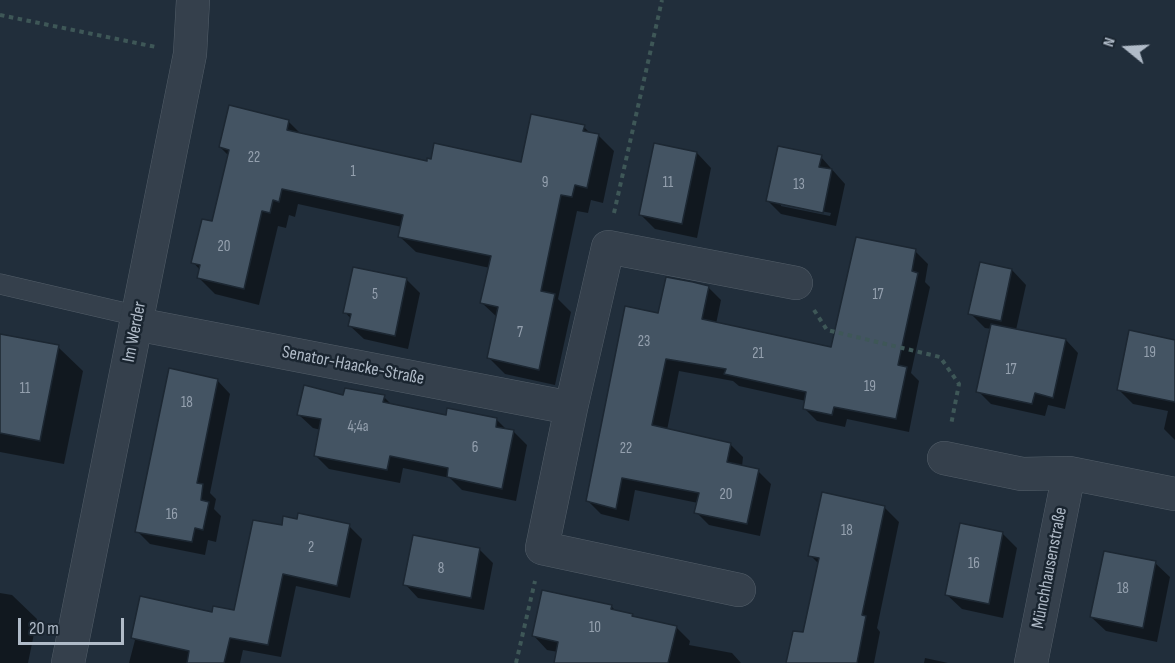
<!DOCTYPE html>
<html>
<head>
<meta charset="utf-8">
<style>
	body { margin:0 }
	#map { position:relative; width:1175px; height:663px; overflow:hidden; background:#212e3b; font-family:"Sofia Sans Condensed",sans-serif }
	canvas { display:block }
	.north { position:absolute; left:1097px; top:18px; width:60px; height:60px; -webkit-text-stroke:4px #1a2530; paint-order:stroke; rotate:288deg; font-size:16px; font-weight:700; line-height:24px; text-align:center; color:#b0bbc8 }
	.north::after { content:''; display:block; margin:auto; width:21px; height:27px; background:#b0bbc8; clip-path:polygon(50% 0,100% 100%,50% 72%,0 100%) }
	.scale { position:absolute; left:18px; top:618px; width:106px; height:27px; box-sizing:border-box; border:3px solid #b0bbc8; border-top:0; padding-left:8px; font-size:18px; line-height:21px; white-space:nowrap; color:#b0bbc8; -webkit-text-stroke:4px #1a2530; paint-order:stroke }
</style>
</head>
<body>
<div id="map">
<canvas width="1175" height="663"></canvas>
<div class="north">N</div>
<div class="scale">20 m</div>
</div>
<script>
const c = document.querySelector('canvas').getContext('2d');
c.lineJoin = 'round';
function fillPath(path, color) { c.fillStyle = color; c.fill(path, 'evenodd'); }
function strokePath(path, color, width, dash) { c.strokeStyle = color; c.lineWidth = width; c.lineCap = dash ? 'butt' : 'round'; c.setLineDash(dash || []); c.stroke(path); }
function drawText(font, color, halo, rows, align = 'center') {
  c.font = font + ' "Sofia Sans Condensed",sans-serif'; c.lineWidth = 5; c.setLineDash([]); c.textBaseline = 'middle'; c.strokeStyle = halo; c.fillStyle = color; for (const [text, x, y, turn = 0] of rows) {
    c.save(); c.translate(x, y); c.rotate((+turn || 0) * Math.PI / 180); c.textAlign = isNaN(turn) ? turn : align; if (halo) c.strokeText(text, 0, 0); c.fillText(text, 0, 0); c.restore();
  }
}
fillPath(new Path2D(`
	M288 121 302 135 428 163H523L584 127 591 134 598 135 614 151 603 203 591 200 588 213 577 211 558 299 571 312 555 385 505 374 489 358 498 318 482 303 490 268 416 252 399 236 402 227 298 204 295 217 289 215 286 228 278 226 259 305 215 294 199 278 200 270 193 262 213 223 229 156 220 147Z
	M655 145 697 153 711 168 697 238 655 229 640 214Z
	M821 157 845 184 836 226 781 214 768 201ZM781 203 831 213 830 216 781 206Z
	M915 251 928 264 925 282 930 287 911 373 919 381 909 432 847 419 845 427 817 421 804 408 806 401 739 386 733 381 679 371 667 430 730 444 743 457 742 467 758 471 771 484 760 536 709 525 696 512 698 503 635 490 629 521 601 514 588 501 659 315 708 287 721 300 716 324 832 349Z
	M1012 270 1026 285 1016 330 1066 340 1078 353 1065 409 1048 405 1045 416 991 404 978 391 992 329 985 328 970 313Z
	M406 279 420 293 408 349 364 339 350 326 351 319 345 312Z
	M0 335 58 347 83 371 64 464 0 452Z
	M1175 341V440L1164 429 1168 411 1133 404 1118 389Z
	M217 380 230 394 210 493 216 499 214 509 221 516 216 542 208 540 205 555 150 544 137 531Z
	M345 397H384L393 406 447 417 497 420 507 430 514 432 527 445 516 501 462 490 450 478 403 468 400 483 329 469 316 456 321 430 313 428 299 415Z
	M884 507 899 522 877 628 880 632 874 663H788L804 634 819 564 810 555Z
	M349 526 362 539 350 598 296 586 281 657 243 650 240 663H129L135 640 132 638 213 613 235 612 283 527Z
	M1003 534 1017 548 1003 618 962 609 947 595Z
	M480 550 493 563 484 610 418 598 405 584Z
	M1155 563 1170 577 1157 642 1106 631 1091 617Z
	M0 593 12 595 37 619 28 663H0Z
	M611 606 617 612 632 615 635 619 676 627 690 641 689 645 732 653 741 663H559L558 652 547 650 534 636Z
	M925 658 948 663H924Z`), '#0007');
const building = new Path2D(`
	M229 105 289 120 287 130 427 161V158L431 159 434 143 521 162 531 114 585 125 583 131 599 134 587 188 575 185 572 197 561 195 541 291 555 294 539 370 487 358 498 307 480 303 491 256 398 237 403 215 282 189 279 202 273 200 270 213 262 211 244 289 197 278 200 265 191 263 202 219 212 221 229 150 219 147Z
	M654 143 697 152 682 224 639 215Z
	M778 146 822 155 819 167 832 169 823 213 766 201Z
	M856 237 916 249 912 271 918 273 898 365 907 367 896 419 834 407 832 415 803 409 806 392 724 374 726 369 666 359 652 425 731 443 727 462 759 469 747 524 694 513 699 493 622 478 616 509 586 501 625 306 658 313 666 277 693 282 709 286 702 319 831 347Z
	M980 262 1012 269 1001 321 968 314Z
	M353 267 407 278 395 336 348 326 351 314 343 313Z
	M991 324 1066 339 1053 398 1035 393 1032 404 976 392Z
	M1129 330 1175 340V402L1117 390Z
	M0 334 59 345 40 441 0 433Z
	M169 368 218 379 197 483 203 484 201 500 209 502 203 530 195 528 192 542 135 532Z
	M304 385 343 395 345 388 385 395 383 402 446 415 447 408 497 418 496 427 514 430 502 489 447 477 448 468 390 456 387 470 314 456 321 419 297 415Z
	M822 492 885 506 862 615 866 616 857 663H786L793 631 803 632 819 558 808 556Z
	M298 513 350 524 337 586 283 574 268 645 230 638 224 663H187L189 651 131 638 140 596 212 612 213 606 234 610 253 520 282 525 283 516 297 519Z
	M960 523 1003 532 989 604 945 595Z
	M413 535 480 548 471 598 403 585Z
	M1104 551 1156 561 1143 628 1090 617Z
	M542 590 612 605 611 609 633 614 632 616 677 626 668 663H554L558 642 532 636Z`);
fillPath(building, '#445463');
strokePath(building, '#1c2732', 1.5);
const service = new Path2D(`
	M0 284 138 316`);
const minor = new Path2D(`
	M136 324 571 408 542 548 739 590
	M571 408 608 247 796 283
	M944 458 1022 474 1069 473
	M68 663 190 54 193 0
	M1031 663 1069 473 1175 494`);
strokePath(service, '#535e69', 21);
strokePath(minor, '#535e69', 34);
strokePath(new Path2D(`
	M0 15 156 47
	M614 213 662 0
	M814 310 827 330 940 357 959 384 951 425
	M516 663 535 581`), '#3e5757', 4, [4.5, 4.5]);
strokePath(service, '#35404c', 20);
strokePath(minor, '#35404c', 33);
drawText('15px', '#95a1af', null, [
	["22",254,158],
	["1",353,172],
	["9",545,183],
	["11",668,183],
	["13",799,185],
	["20",224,247],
	["5",375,295],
	["17",878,295],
	["7",520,333],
	["23",644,342],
	["19",1150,353],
	["21",758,354],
	["17",1011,370],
	["19",870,387],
	["11",25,389],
	["18",187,403],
	["4;4a",358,427],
	["6",475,448],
	["22",626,449],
	["20",726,495],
	["16",172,515],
	["18",847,531],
	["2",311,548],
	["16",974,564],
	["8",441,569],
	["18",1123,589],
	["10",595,628]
]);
drawText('18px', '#b0bbc8', '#1a2530', [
	["Im Werder",135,332,-79],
	["Senator-Haacke-Straße",353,366,11],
	["Münchhausenstraße",1050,568,-79]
]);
</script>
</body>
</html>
